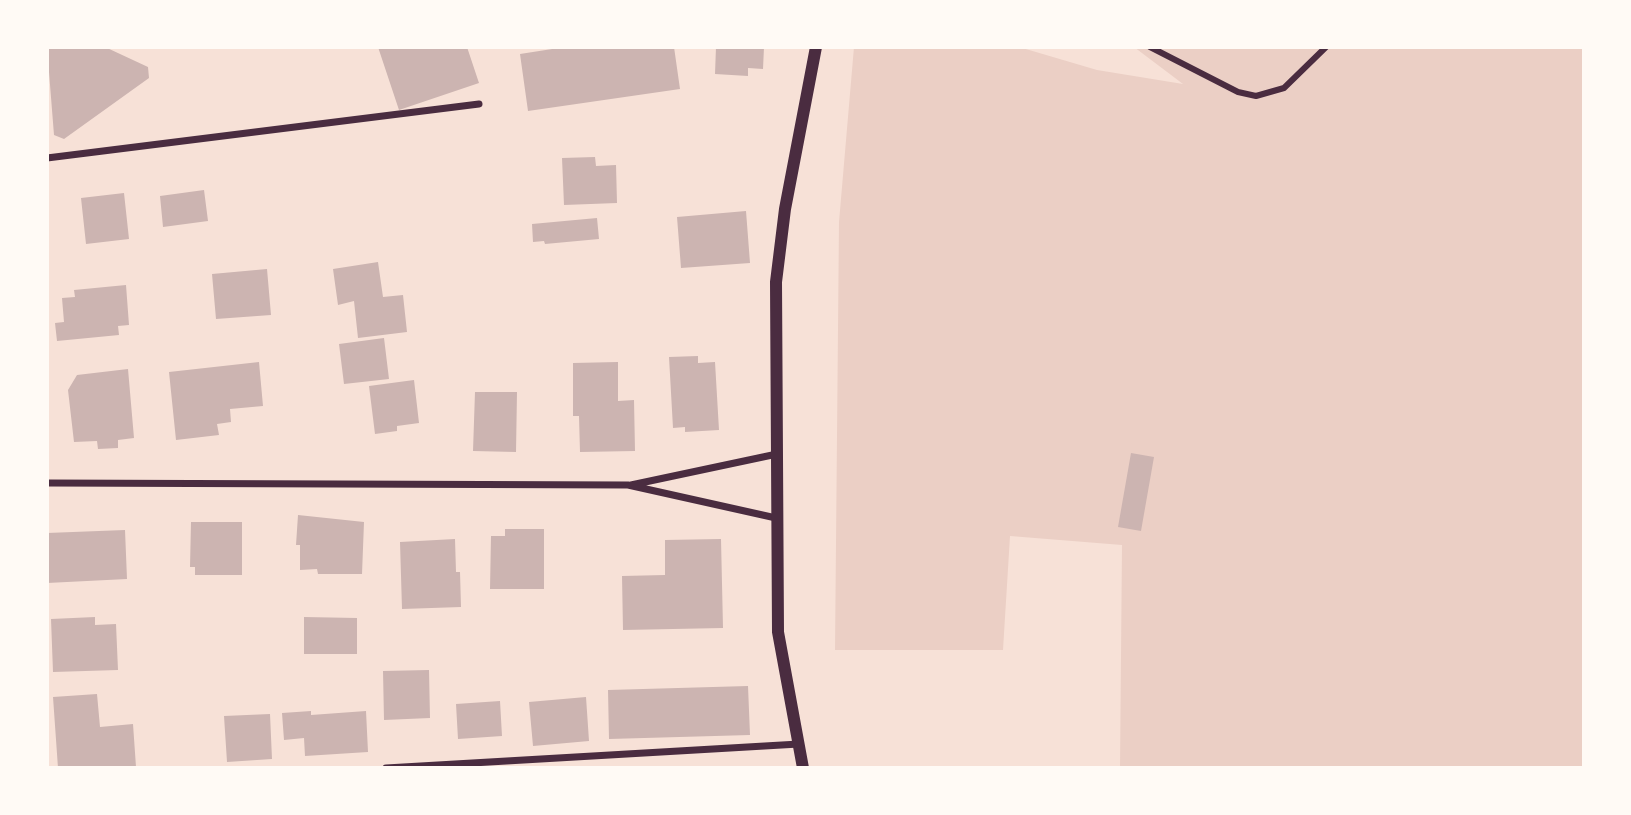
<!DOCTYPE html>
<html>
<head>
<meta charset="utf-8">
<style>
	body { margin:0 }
	#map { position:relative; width:1631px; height:815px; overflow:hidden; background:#f7e1d7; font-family:"Open Sans",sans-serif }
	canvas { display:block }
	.frame { position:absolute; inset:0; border:49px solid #fffaf5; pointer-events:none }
</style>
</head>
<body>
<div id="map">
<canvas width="1631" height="815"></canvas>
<div class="frame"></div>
</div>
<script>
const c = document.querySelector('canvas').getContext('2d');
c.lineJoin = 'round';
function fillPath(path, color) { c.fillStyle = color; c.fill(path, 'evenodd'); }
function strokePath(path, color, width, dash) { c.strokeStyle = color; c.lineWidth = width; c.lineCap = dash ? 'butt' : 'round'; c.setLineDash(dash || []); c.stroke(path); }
fillPath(new Path2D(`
	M854 47H1019L1097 70 1183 84 1134 47H1584V768H1120L1122 545 1010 536 1003 650H835L839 222Z`), '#ebcfc5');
fillPath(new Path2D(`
	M47 47H105L148 67 149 78 64 139 54 135Z
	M378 47H467L479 83 399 110Z
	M565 47H674L680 89 528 111 520 54Z
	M716 47H764L763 69 748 68V76L715 74Z
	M595 157 596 166 616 165 617 203 564 205 562 158Z
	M204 190 208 221 163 227 160 196Z
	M124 193 129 239 86 244 81 198Z
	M746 211 750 263 681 268 677 217Z
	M597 218 599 239 545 244 544 241 533 242 532 224Z
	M378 262 383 297 403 295 407 332 358 338 354 301 338 305 333 269Z
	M267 269 271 315 216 319 212 274Z
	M126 285 129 325 118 326 119 335 57 341 55 323 64 322 62 298 75 297 74 290Z
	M384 338 389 379 344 384 339 344Z
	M698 356V363L715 362 719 430 685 432V427L673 428 669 357Z
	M259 362 263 406 230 409 231 422 217 424 219 435 176 440 169 372Z
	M618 362V401L634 400 635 451 580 452 579 416H573V363Z
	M128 369 134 438 118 440V448L98 449 97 441 74 442 68 390 77 375Z
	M414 380 419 423 397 426V431L375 434 369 386Z
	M475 392H517L516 452 473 451Z
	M1131 453 1154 457 1141 531 1118 527Z
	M298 515 364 522 362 574H318L317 569 300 570V545H296Z
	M191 522H242V575H195V567H190Z
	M505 529H544V589H490L491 536H505Z
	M125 530 127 579 47 583V533Z
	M455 539 456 572H460L461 607 402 609 400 542Z
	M721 539 723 628 623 630 622 576 665 575V540Z
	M95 617V625L116 624 118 670 53 672 51 619Z
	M304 617 357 618V654H304Z
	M429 670 430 718 384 720 383 671Z
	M748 686 750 735 609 739 608 690Z
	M97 694 100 727 133 724 136 767 58 768 53 697Z
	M586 697 589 741 533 746 529 702Z
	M500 701 502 736 458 739 456 704Z
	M311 711V715L366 711 368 752 305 756 304 738 284 740 282 713Z
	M270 714 272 759 227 762 224 716Z`), '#ccb4b1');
strokePath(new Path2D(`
	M1150 47 1238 92 1256 96 1284 88 1326 47`), '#4a2c40', 6);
strokePath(new Path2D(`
	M47 158 479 104
	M47 483 628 485 776 518
	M631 485 777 454
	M386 768 799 744`), '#4a2c40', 7);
strokePath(new Path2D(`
	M803 768 778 632 776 282 785 209 816 47`), '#4a2c40', 12);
</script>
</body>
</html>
